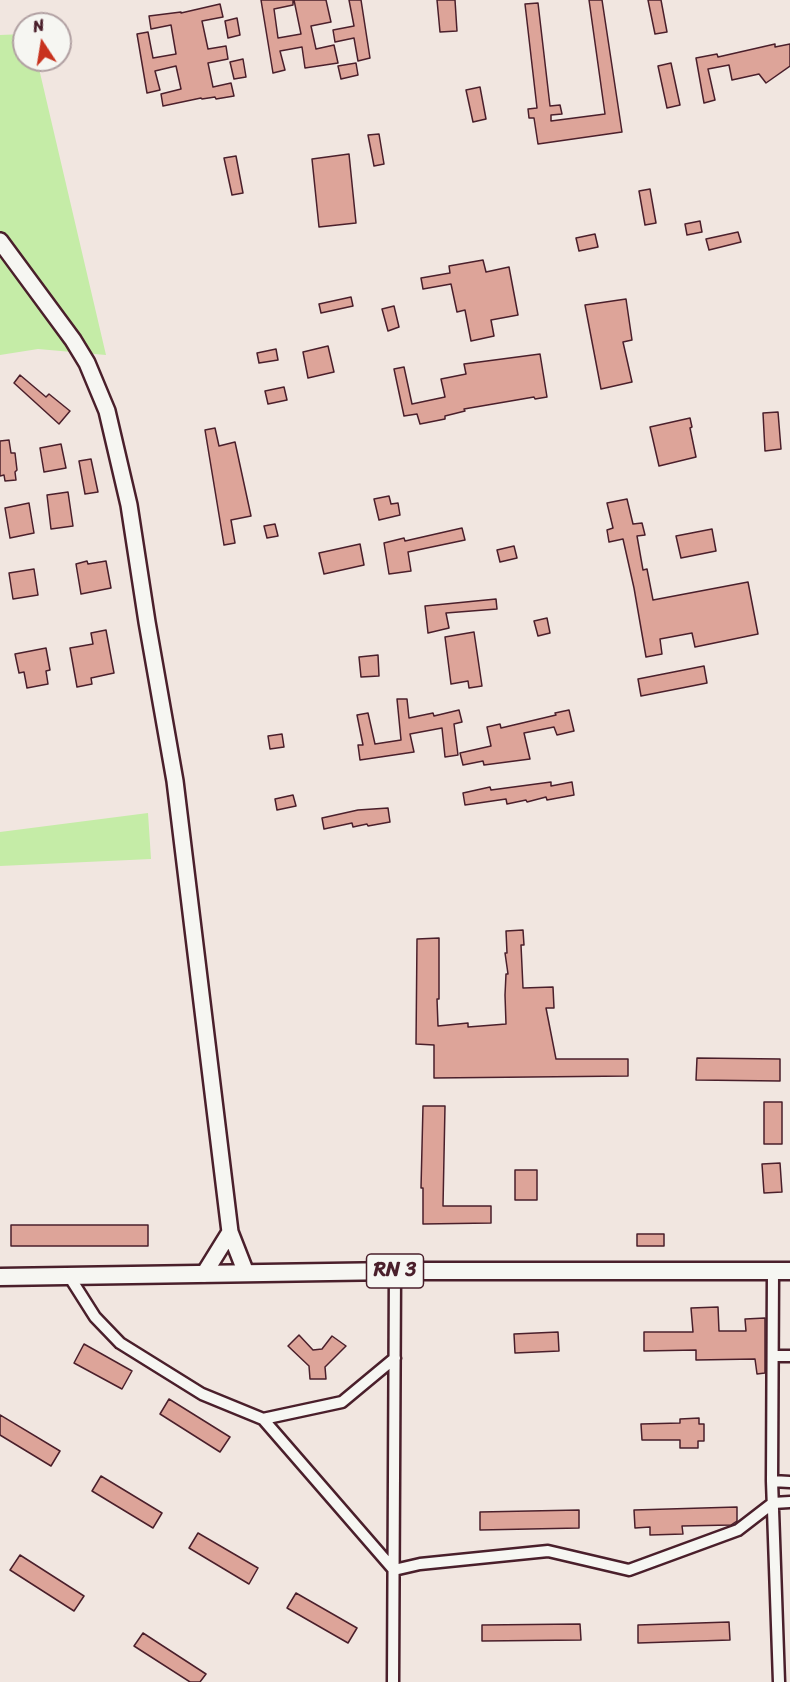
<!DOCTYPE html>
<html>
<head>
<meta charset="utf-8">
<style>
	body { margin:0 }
	#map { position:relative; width:790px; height:1682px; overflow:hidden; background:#f1e6e0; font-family:Sriracha,sans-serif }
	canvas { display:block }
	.north { position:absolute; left:12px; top:12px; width:60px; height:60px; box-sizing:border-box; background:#f6f6f2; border:2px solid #b1a0a2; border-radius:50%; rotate:348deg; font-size:16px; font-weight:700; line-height:24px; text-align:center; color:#4a1f2b }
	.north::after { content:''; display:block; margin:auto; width:21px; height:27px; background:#c8321e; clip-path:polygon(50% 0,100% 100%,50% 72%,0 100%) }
</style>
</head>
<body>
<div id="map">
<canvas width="790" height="1682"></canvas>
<div class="north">N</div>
</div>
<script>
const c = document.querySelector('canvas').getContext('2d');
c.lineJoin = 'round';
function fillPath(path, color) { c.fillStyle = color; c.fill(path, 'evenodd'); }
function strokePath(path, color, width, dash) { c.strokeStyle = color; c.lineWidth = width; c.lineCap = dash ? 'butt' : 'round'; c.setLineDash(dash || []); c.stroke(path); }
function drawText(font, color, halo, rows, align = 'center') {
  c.font = font + ' Sriracha,sans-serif'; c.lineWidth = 5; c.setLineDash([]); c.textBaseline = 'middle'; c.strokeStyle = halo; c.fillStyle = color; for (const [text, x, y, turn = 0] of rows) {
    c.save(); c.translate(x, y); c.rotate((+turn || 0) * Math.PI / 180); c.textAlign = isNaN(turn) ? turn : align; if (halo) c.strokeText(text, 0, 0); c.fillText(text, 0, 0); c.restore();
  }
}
fillPath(new Path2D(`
	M24 34V60H37L106 355 38 349 0 355V35Z
	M148 813 151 859 0 866V832Z`), '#c5eca7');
const building = new Path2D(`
	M261 0H293V5L274 9 278 38 301 34 294 0H326L331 22 311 26 316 49 334 45 338 63 305 68 302 47 280 51 285 70 273 73Z
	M349 0H361L370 58 358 61 354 38 335 42 333 30 354 26Z
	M437 0H455L457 31 440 32Z
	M589 0H602L622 132 538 144 534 118H529L528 109 537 108 525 4 538 3 550 106 560 105 562 114 551 115V121L605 114Z
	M648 0H661L667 32 655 34Z
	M220 4 223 17 202 21 208 49 226 46 228 59 208 63 213 87 231 83 234 96 216 99 215 97 202 99 201 98 163 106 161 94 181 89 176 66 155 71 160 90 147 93 137 34 148 32 153 58 176 54 171 25 151 29 149 16 181 12V13Z
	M237 18 240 35 228 38 225 21Z
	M775 44V47L790 44V66L766 83 759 74 732 80 729 65 708 69 715 100 704 103 696 58 717 54 718 57Z
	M243 59 246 77 234 79 230 62Z
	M356 63 358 75 341 79 338 66Z
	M671 63 680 105 667 108 658 66Z
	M480 87 486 119 473 122 466 90Z
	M379 134 384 164 374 166 368 135Z
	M349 154 356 223 319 227 312 159Z
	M236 156 243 193 232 195 224 158Z
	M650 189 656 223 645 225 639 191Z
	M700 221 702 232 687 235 685 224Z
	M738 232 741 242 709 250 706 239Z
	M595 234 598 247 579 251 576 238Z
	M483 260 486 272 509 267 518 315 491 320 494 336 471 341 465 310 457 312 451 284 423 289 421 278 450 273 449 266Z
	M351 297 353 306 321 313 319 304Z
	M626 299 632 340 623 342 632 382 601 389 585 305Z
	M394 306 399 327 388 331 382 309Z
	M328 346 334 372 308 378 303 352Z
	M276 349 278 360 259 363 257 353Z
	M540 354 547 397 535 399 534 397 464 409 465 411 445 416V419L420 424 417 414 404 416 394 369 404 367 412 404 445 397 441 379 466 374 464 364Z
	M20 375 46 397 49 394 70 411 59 424 14 383Z
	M284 387 287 400 268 404 265 391Z
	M778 412 781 449 765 451 763 413Z
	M690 418 692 427 690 428 696 457 659 466 650 427Z
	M215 428 219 446 235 442 251 516 231 520 235 543 224 545 205 430Z
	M9 440 11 453H15L17 470 15 472 16 480 5 481 4 475 0 476V441Z
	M61 444 66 468 44 472 40 448Z
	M91 459 98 492 85 494 79 461Z
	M68 492 73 526 51 529 47 495Z
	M389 496 391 504 398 503 400 515 379 520 374 499Z
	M627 499 633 524 642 523 645 535 637 536 643 570 647 569 653 600 748 582 758 634 695 647 692 633 660 639 662 654 646 657 634 588 623 539 609 542 607 530 613 528 607 503Z
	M29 503 34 533 10 538 5 508Z
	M275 524 278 536 267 538 264 526Z
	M462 528 465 540 408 552 411 571 389 574 384 543 404 538 405 541Z
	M712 529 716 551 681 558 676 536Z
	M360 544 364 565 324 574 319 553Z
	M514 546 517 558 500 562 497 550Z
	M87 561 88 564 106 561 111 588 81 594 76 564Z
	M34 569 38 595 13 599 9 573Z
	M496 599 497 609 446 613 449 628 428 633 425 606Z
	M547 618 550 633 538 636 534 621Z
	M106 630 114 673 91 678 92 684 77 687 70 648 93 644 91 633Z
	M474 632 482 686 469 688 468 681 451 684 445 637Z
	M46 648 50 670 46 671 48 684 27 688 24 672 19 673 15 654Z
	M378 655 379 676 361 677 359 657Z
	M704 666 707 683 641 696 638 679Z
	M397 699H407L409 718 433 713 434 716 459 710 462 722 454 724 458 755 445 757 442 728 410 734 414 752 360 760 358 745H363L357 715 368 713 375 744 401 740Z
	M569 710 574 731 557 735 554 727 524 733 530 759 484 765 483 761 463 765 460 753 491 746 487 727 500 724 501 728 556 715 555 713Z
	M282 734 284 747 270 749 268 736Z
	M551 782V786L572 782 574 795 547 800 546 797 527 802 526 800 507 804 506 799 465 805 463 793 490 787 491 790Z
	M293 795 296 806 277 810 275 799Z
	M388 808 390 822 368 826 367 824 353 827 352 823 324 829 322 818 358 810Z
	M523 930 524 945H521L523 988 553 987 554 1008H546L556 1059H628V1076L434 1078V1045L416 1044 417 939 439 938V999H437L438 1026 468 1023V1027L506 1024 505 995 506 974H508L505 953H507L506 931Z
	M697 1058 780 1059V1081L696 1080Z
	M764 1102H782V1144H764Z
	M423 1106H445L443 1206H491V1223L423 1224V1188H421Z
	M780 1163 782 1192 764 1193 762 1164Z
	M515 1170H537V1200H515Z
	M11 1225H148V1246H11Z
	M637 1234H664V1246H637Z
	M718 1307 719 1331H746L745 1319 765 1318V1373L757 1374 755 1359 696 1360V1350L644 1351V1332H693L691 1308Z
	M558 1332 559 1351 515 1353 514 1334Z
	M299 1335 313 1350 322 1349 332 1336 346 1346 325 1367 326 1379H310L309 1366 288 1346Z
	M84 1344 132 1371 122 1389 74 1363Z
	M169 1399 230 1437 220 1452 160 1414Z
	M0 1415 60 1451 51 1466 0 1435Z
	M699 1418V1424H704V1441H698V1448H680V1440H642L641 1424 680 1423V1419Z
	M101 1476 162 1513 153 1528 92 1491Z
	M737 1507V1521L731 1525 682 1526 683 1534 650 1535V1527L635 1528 634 1510Z
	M579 1510V1528L480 1530V1512Z
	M198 1533 258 1568 249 1584 189 1548Z
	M20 1555 84 1596 74 1611 10 1570Z
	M296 1593 357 1628 348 1643 287 1608Z
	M729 1622 730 1640 638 1643V1625Z
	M580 1624 581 1640 482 1641V1625Z
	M143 1633 206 1674 200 1682H190L134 1646Z`);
fillPath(building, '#dda499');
strokePath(building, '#4a1f2b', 1.5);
const street = new Path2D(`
	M773 1272 772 1481 779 1682
	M69 1276 95 1317 120 1343 202 1394 263 1419 394 1570 420 1564 548 1551 629 1570 738 1530 773 1503 790 1502
	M773 1356H790
	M263 1419 342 1402 395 1358
	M772 1481 790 1482
	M393 1682 395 1271`);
const secondary = new Path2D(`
	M0 241 73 340 87 363 107 411 129 505 147 622 175 781 230 1232 246 1273
	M204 1274 230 1232`);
const primary = new Path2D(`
	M0 1277 395 1271H790`);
strokePath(street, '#4a1f2b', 15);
strokePath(secondary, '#4a1f2b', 20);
strokePath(primary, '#4a1f2b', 21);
strokePath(street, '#f6f6f2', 10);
strokePath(secondary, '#f6f6f2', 15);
strokePath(primary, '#f6f6f2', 16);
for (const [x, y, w] of [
	[395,1271,57]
]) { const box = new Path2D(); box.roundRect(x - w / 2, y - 17, w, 34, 4.5); c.fillStyle = '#f6f6f2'; c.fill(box); strokePath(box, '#4a1f2b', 1.5); }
drawText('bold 20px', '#4a1f2b', null, [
	["RN 3",395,1271]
]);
</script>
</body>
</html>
